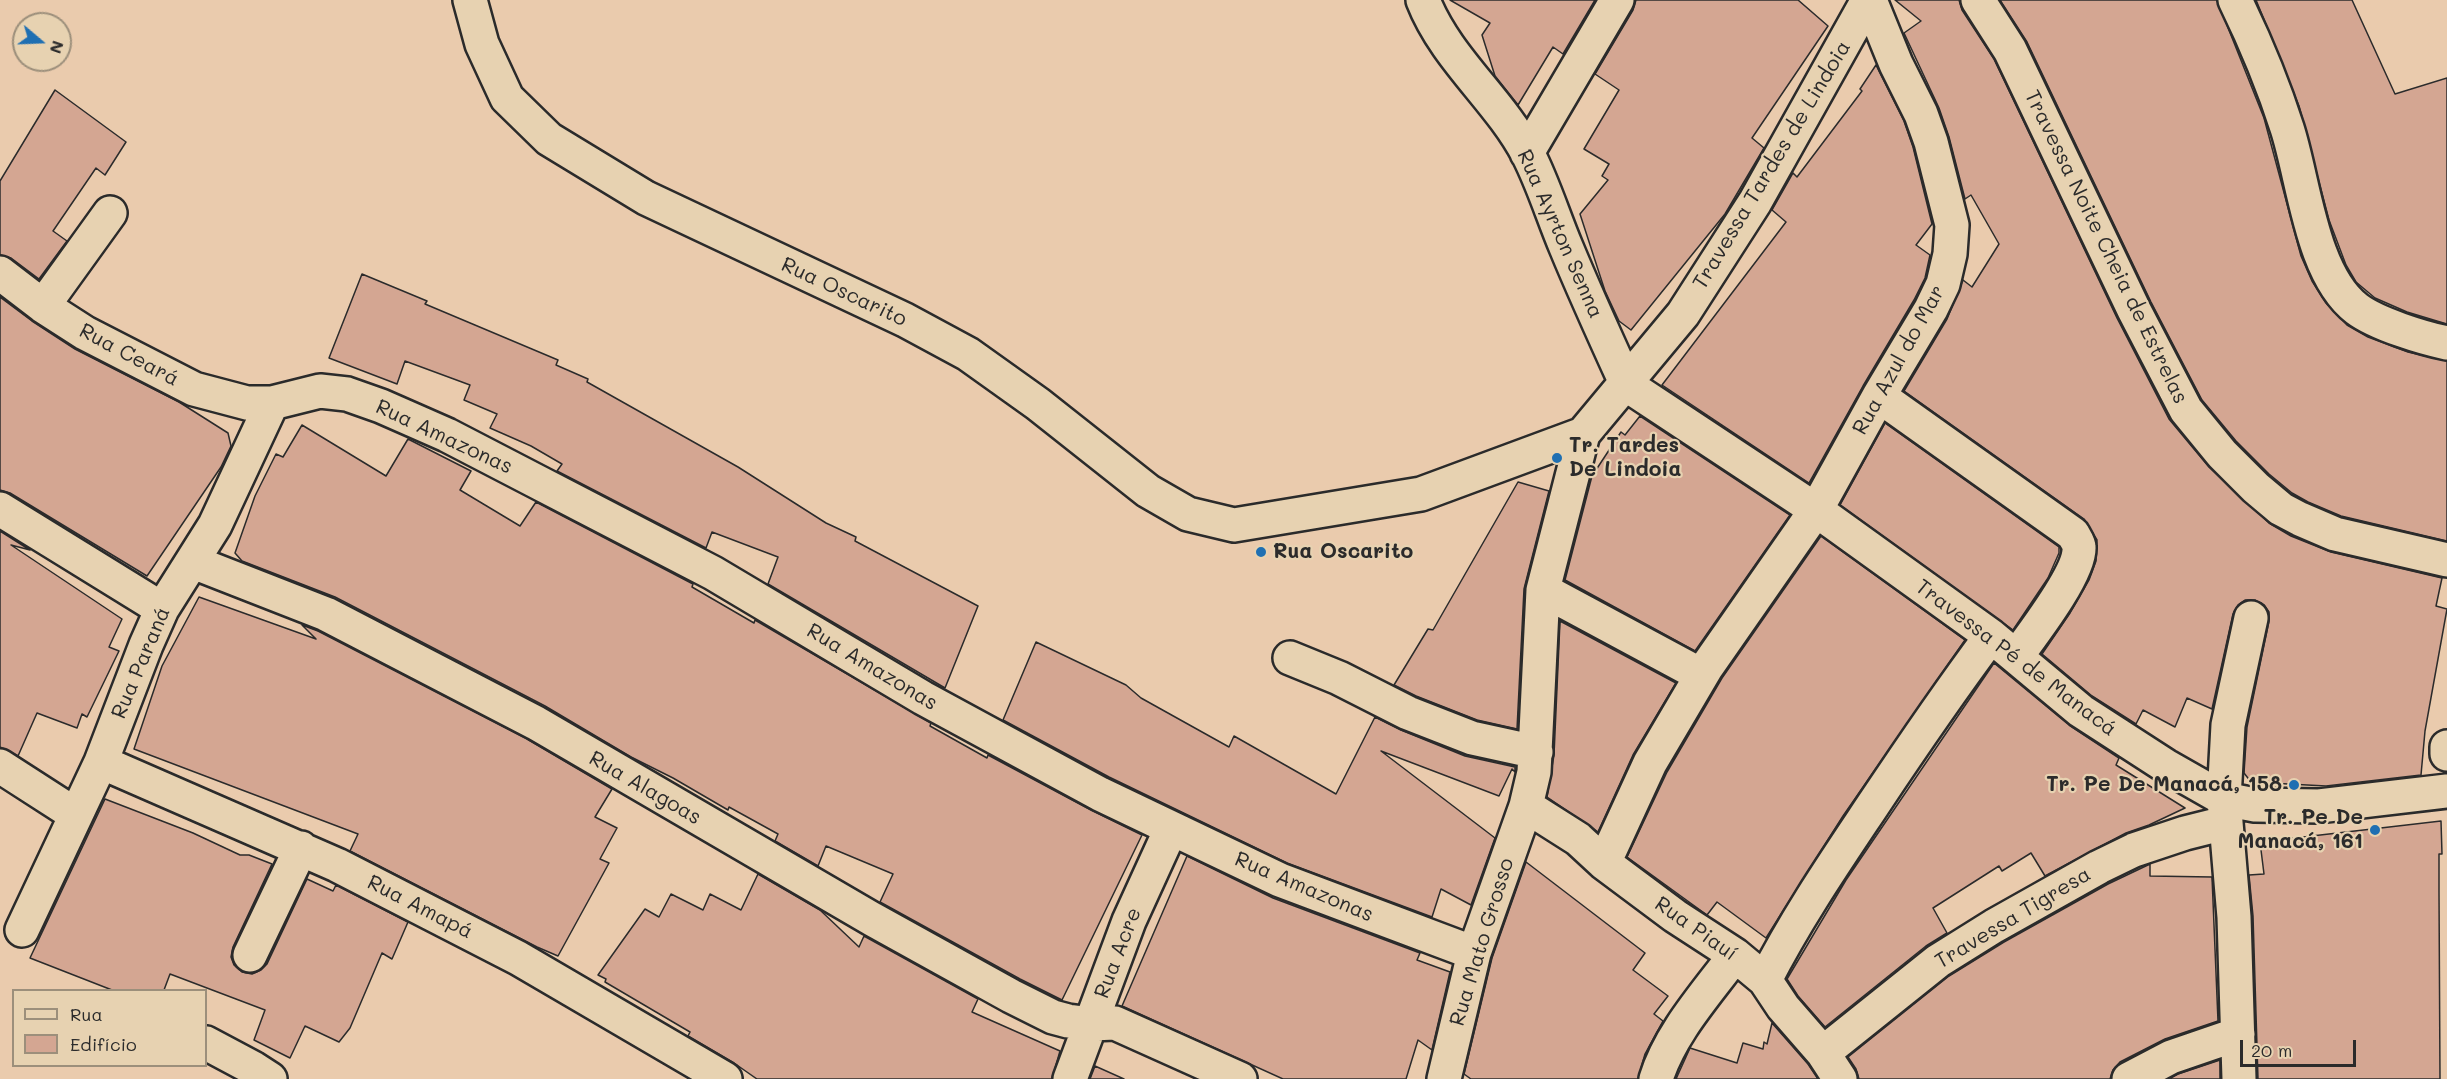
<!DOCTYPE html>
<html>
<head>
<meta charset="utf-8">
<style>
	body { margin:0 }
	#map { position:relative; width:2447px; height:1079px; overflow:hidden; background:#eacbad; font-family:Mali,sans-serif }
	canvas { display:block }
	.legend { position:absolute; left:12px; top:989px; width:195px; height:78px; box-sizing:border-box; background:#e7d2b1; border:2px solid #9c8f7b; margin:0; padding:8px 10px; list-style:none; font-size:18px; color:#2b2b2b }
	.legend li { display:flex; align-items:center; gap:12px; height:30px }
	.legend b { width:30px; border:2px solid #9c8f7b }
	.north { position:absolute; left:12px; top:12px; width:60px; height:60px; box-sizing:border-box; background:#e7d2b1; border:2px solid #9c8f7b; border-radius:50%; rotate:109deg; font-size:16px; font-weight:700; line-height:24px; text-align:center; color:#2b2b2b }
	.north::after { content:''; display:block; margin:auto; width:21px; height:27px; background:#1f6fb2; clip-path:polygon(50% 0,100% 100%,50% 72%,0 100%) }
	.scale { position:absolute; left:2240px; top:1040px; width:116px; height:27px; box-sizing:border-box; border:3px solid #2b2b2b; border-top:0; padding-left:8px; font-size:18px; line-height:21px; white-space:nowrap; color:#2b2b2b; -webkit-text-stroke:4px #e7d2b1; paint-order:stroke }
</style>
</head>
<body>
<div id="map">
<canvas width="2447" height="1079"></canvas>
<ul class="legend">
<li><b style="height:8px;background:#e7d2b1"></b>Rua</li>
<li><b style="height:16px;background:#d4a692"></b>Edifício</li>
</ul>
<div class="north">N</div>
<div class="scale">20 m</div>
</div>
<script>
const c = document.querySelector('canvas').getContext('2d');
c.lineJoin = 'round';
function fillPath(path, color) { c.fillStyle = color; c.fill(path, 'evenodd'); }
function strokePath(path, color, width, dash) { c.strokeStyle = color; c.lineWidth = width; c.lineCap = dash ? 'butt' : 'round'; c.setLineDash(dash || []); c.stroke(path); }
function drawText(font, color, halo, rows, align = 'center') {
  c.font = font + ' Mali,sans-serif'; c.lineWidth = 4.5; c.setLineDash([]); c.textBaseline = 'middle'; c.strokeStyle = halo; c.fillStyle = color; for (const [text, x, y, turn = 0] of rows) {
    c.save(); c.translate(x, y); c.rotate((+turn || 0) * Math.PI / 180); c.textAlign = isNaN(turn) ? turn : align; if (halo) c.strokeText(text, 0, 0); c.fillText(text, 0, 0); c.restore();
  }
}
const building = new Path2D(`
	M1450 0H1595L1563 54 1553 47 1518 105 1495 76 1482 35 1490 23Z
	M1636 0H1798L1828 26 1752 138 1764 148 1725 214 1631 330 1619 321 1605 291 1580 214 1608 180 1602 176 1609 164 1584 149 1619 90 1595 74 1633 10Z
	M1895 0H1959L1962 10 1994 59 2117 318 2169 419 2209 467 2269 523 2291 536 2331 552 2442 578 2436 606 2447 609 2425 731 2421 775 2326 786 2251 782 2244 773 2247 727 2269 621V612L2264 605 2255 600H2245L2238 605 2233 614 2212 709 2187 698 2175 727 2143 710 2136 724 2092 696 2042 654 2070 613 2089 580 2096 561 2097 540 2084 519 1904 391 1947 319 1963 280 1972 287 1999 244 1971 195 1965 199 1949 137 1939 108 1904 33 1921 21Z
	M2000 0H2217L2264 118 2301 256 2312 281 2326 303 2347 325 2368 337 2408 352 2447 361V541L2341 516 2308 502 2292 493 2269 474 2236 441 2202 400 2151 302 2027 42Z
	M2256 0H2352L2395 94 2447 78V324L2407 312 2375 298 2356 282 2346 265 2329 220 2299 106Z
	M1876 65 1904 121 1913 147 1932 224 1916 245 1930 255 1925 278 1914 300 1863 386 1809 483 1662 385 1786 222 1772 210 1793 173 1797 177 1862 91 1860 89Z
	M55 90 126 142 105 175 96 168 53 231 67 241 39 279 11 258 0 255V181Z
	M362 274 427 301 425 304 558 360 556 365 588 379 587 382 738 467 826 523 856 537 855 541 978 606 945 688 768 584 778 557 712 532 706 548 557 471 562 464 531 446 490 428 497 414 464 400 470 385 405 361 397 384 329 358Z
	M0 297 32 321 75 349 179 402 228 433 231 446 221 467 147 576 10 493 0 490Z
	M1640 416 1790 515 1695 651 1565 580 1592 476 1621 432 1625 435Z
	M1885 423 2059 547V553L2048 578 2013 630 1840 505Z
	M302 425 386 476 408 439 471 471 460 490 520 526 536 502 693 584 692 587 754 623 755 620 931 723 930 726 987 758 988 755 1091 810 1142 835 1062 1000 1020 979 880 902 893 874 826 846 818 866 775 841 778 834 729 807 728 810 673 778 631 757 545 706 335 597 242 561 235 553 255 496 276 454 283 457Z
	M1518 482 1549 491 1524 589 1517 729 1477 720 1416 696 1394 685 1428 629 1433 630Z
	M0 531 30 550 11 545 122 619 109 647 119 651 87 717 82 714 77 728 37 713 18 756 0 747Z
	M1821 536 1965 640 1843 816 1766 938 1717 902 1707 915 1627 857 1667 772 1722 678Z
	M199 597 316 639 302 625 318 631 527 739 612 789 595 817 617 828 600 859 609 863 558 956 537 947 350 851 358 834 134 749 162 666Z
	M1560 621 1676 683 1633 755 1598 832 1547 797 1554 755Z
	M1036 642 1126 685 1141 698 1229 747 1234 736 1336 794 1375 717 1401 730 1465 756 1515 767V772L1512 769 1499 796 1381 751 1495 838 1471 905 1441 889 1432 917 1287 863 1109 777 1003 720Z
	M1994 663 2069 725 2119 758 2116 765 2185 808 2149 825 2126 833 2045 876 2031 853 2002 871 1999 866 1933 908 1947 933 1926 946 1825 1027 1798 996 1787 979 1846 880Z
	M105 799 193 833 240 855H249L272 864 233 947 231 957 234 965 242 972 252 974 261 970 267 964 307 879 333 891 336 885 408 922 392 959 382 953 350 1028 339 1042 305 1026 290 1058 254 1040 265 1010 170 974 164 990H112L30 958Z
	M2441 821 2442 854H2439V892L2440 1079H2258L2253 916 2249 875 2264 874 2260 842Z
	M1187 856 1273 898 1420 953 1417 960 1450 972 1432 1050 1418 1040 1406 1079H1283L1122 1006Z
	M1526 862 1645 953 1633 970 1668 996 1654 1014 1663 1021 1645 1054 1638 1079H1471L1464 1074 1492 958Z
	M2150 864V876L2212 877 2218 1021 2165 1039 2120 1062 2113 1070 2110 1079H1859L1856 1069 1848 1057 1949 976 2004 942 2108 884Z
	M758 874 820 910 859 947 864 936 978 999 972 1012 1060 1051 1052 1079H757L734 1063 688 1036 690 1032 605 982 606 979 598 975 645 909 659 917 671 894 703 910 710 894 741 910Z
	M1772 1023 1808 1064 1818 1079H1676L1690 1048 1737 1063 1743 1043 1763 1049 1764 1042 1767 1044Z
	M2220 1060V1079H2169L2178 1074Z
	M1095 1066 1124 1079H1090Z`);
fillPath(building, '#d4a692');
strokePath(building, '#2b2b2b', 1.5);
const minor = new Path2D(`
	M470 0 482 44 507 98 549 139 646 198 905 320 968 354 1038 404 1148 491 1188 514 1234 525 1421 494 1583 434
	M1423 0C1446 59 1499 99 1528 154 1543 183 1553 216 1566 247 1585 293 1606 339 1627 385
	M1978 0 2010 50 2134 310 2186 410 2222 454 2256 488 2281 509 2300 519 2335 534 2447 560
	M2235 0C2255 41 2273 84 2287 128 2304 180 2311 274 2357 309 2377 324 2423 338 2447 343
	M1527 153 1617 0
	M0 273 43 306 85 333 194 389 247 403H272L320 391 347 394 381 406 447 435 713 573 923 698 1100 794 1280 880 1474 953
	M43 306 110 213
	M1627 385 1816 510 1991 636 2081 711 2166 766 2224 799 2255 805 2319 806 2447 791
	M1879 396 2073 534C2075 538 2079 543 2079 547 2081 572 2032 635 2016 657
	M0 509 162 609
	M193 562 326 614 536 723 872 919 1011 996 1053 1017 1068 1021 1091 1024 1115 1023 1240 1079
	M1543 590 1701 675
	M1290 658 1339 678 1408 713 1472 738 1536 752
	M2447 747V754
	M101 762 337 865 518 958 725 1079
	M0 766 76 815
	M1526 806 1578 839 1604 863 1675 916 1735 955 1765 980 1783 1007 1823 1053 1840 1079
	M1604 863 1650 763 1706 668 1816 510 1879 396 1931 309 1943 284 1950 254 1952 225 1931 142 1921 114 1896 64 1870 0
	M22 930 101 762 146 645 162 609 215 525 272 403
	M250 955 301 848
	M1765 980C1796 919 1835 862 1873 805 1911 748 1950 691 1991 636
	M206 1043 253 1068 270 1079
	M1823 1053 1938 961 1994 926 2099 867 2134 850 2185 833 2225 823
	M1070 1079 1129 921 1171 829
	M1444 1079 1474 953 1526 806 1534 772 1543 590 1583 434 1683 314 1755 202 1868 0
	M1656 1079C1670 1033 1707 993 1735 955
	M2129 1079 2171 1057 2238 1034
	M2239 1079 2234 917 2224 799 2228 725 2251 618`);
strokePath(minor, '#2b2b2b', 38);
strokePath(minor, '#e7d2b1', 33);
for (const [x, y, r, color] of [
	[1557,458,6,"#1f6fb2"],
	[1261,552,6,"#1f6fb2"],
	[2294,785,6,"#1f6fb2"],
	[2375,830,6,"#1f6fb2"]
]) { const dot = new Path2D(); dot.arc(x, y, r, 0, 2 * Math.PI); c.fillStyle = color; c.fill(dot); strokePath(dot, '#e7d2b1', 2); }
drawText('21px', '#2b2b2b', '#e7d2b1', [
	["Travessa Tardes de Lindoia",1772,165,-59],
	["Rua Ayrton Senna",1560,234,66],
	["Travessa Noite Cheia de Estrelas",2106,247,64],
	["Rua Oscarito",844,292,25],
	["Rua Ceará",129,355,28],
	["Rua Azul do Mar",1899,360,-61],
	["Rua Amazonas",444,437,25],
	["Travessa Pé de Manacá",2016,658,37],
	["Rua Paraná",141,663,-67],
	["Rua Amazonas",872,667,31],
	["Rua Alagoas",645,788,30],
	["Rua Amazonas",1304,887,23],
	["Rua Amapá",420,907,27],
	["Travessa Tigresa",2013,918,-31],
	["Rua Piauí",1696,929,35],
	["Rua Mato Grosso",1482,942,-73],
	["Rua Acre",1118,953,-69]
]);
drawText('bold 21px', '#2b2b2b', '#e7d2b1', [
	["Tr. Tardes",1569,446],
	["De Lindoia",1569,470],
	["Rua Oscarito",1273,552],
	["Tr. Pe De Manacá, 158",2282,785,"right"],
	["Tr. Pe De",2363,818,"right"],
	["Manacá, 161",2363,842,"right"]
], 'left');
</script>
</body>
</html>
